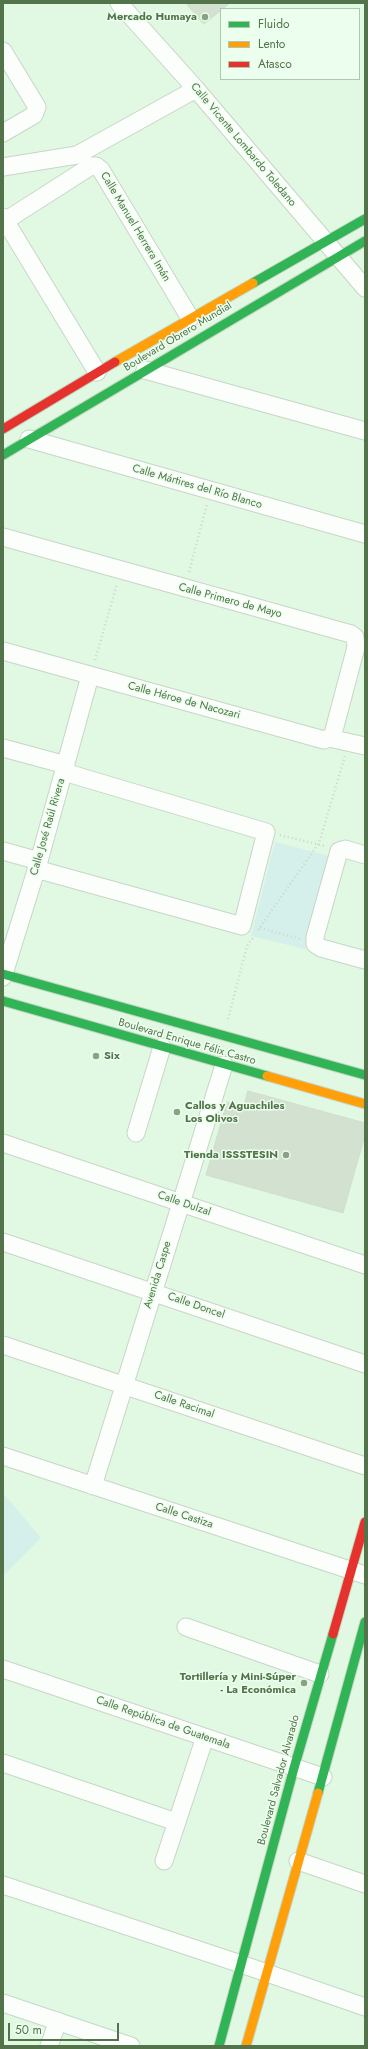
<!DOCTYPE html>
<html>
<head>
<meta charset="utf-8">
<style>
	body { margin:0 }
	#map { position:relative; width:368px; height:2049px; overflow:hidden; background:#eaf7eb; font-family:Jost,sans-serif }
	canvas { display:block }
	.frame { position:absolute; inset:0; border:4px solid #53744b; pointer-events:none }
	.legend { position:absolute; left:220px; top:8px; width:140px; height:72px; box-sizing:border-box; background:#ecfeed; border:1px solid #afc7ac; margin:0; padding:5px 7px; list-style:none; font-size:12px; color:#53744b }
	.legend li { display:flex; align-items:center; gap:8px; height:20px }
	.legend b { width:20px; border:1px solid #afc7ac }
	.scale { position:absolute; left:8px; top:2023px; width:111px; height:18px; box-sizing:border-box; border:2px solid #53744b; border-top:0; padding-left:5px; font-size:12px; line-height:14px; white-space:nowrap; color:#53744b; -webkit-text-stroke:3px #ecfeed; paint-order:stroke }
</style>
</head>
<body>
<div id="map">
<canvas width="368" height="2049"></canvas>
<div class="frame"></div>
<ul class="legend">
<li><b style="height:5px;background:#30b455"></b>Fluido</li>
<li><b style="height:5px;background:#ff9f0a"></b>Lento</li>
<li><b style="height:5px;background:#e5322d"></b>Atasco</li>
</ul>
<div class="scale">50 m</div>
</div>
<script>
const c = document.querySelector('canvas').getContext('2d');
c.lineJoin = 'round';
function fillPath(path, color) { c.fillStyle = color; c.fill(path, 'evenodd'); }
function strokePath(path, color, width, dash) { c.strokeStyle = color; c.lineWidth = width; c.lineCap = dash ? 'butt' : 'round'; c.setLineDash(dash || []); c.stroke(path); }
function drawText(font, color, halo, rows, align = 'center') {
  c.font = font + ' Jost,sans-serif'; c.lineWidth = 3; c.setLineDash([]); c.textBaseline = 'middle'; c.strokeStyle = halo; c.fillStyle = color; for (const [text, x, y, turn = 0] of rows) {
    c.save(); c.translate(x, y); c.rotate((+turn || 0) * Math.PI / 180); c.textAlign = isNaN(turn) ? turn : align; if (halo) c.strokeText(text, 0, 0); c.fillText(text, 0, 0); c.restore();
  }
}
fillPath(new Path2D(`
	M3 3H365V2046H3ZM221 9H359V79H221Z`), '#e1f8e2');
fillPath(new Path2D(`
	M275 842 329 856 305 949 251 936Z
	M3 1493 41 1538 3 1576Z`), '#d5efea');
const building = new Path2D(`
	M186 3H230L204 24Z
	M248 1091 365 1123V1135L343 1213 206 1175 227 1102 243 1108Z`);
fillPath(building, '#d2e1d0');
strokePath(building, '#cfe0cd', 1);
const street = new Path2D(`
	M119 3 196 89 365 288
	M3 51 37 107 34 115 3 133
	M3 167 77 155 196 89
	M3 217 97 372
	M5 221 91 166H96L101 170 190 318
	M145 370 365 431
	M29 439 365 534
	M3 537 351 634 355 637 356 647 333 734 329 738
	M3 651 324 740 329 738 365 746
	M3 748 66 765
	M3 851 39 861
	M365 855 345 849 339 851 315 937V944L321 948 365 960
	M36 869 242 926 266 832 64 772
	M3 977 39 861 90 676
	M136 1133 162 1047
	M3 1143 365 1265
	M3 1242 365 1364
	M3 1345 365 1466
	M3 1456 365 1575
	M93 1486 224 1065
	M186 1627 320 1674
	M3 1669 323 1777
	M3 1763 176 1822
	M164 1861 205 1737
	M298 1861 365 1884
	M3 1885 241 1964 365 2007
	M3 2003 131 2046
	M49 2046 58 2021`);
const fast = new Path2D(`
	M253 283 365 219
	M3 455 365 241
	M3 974 365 1075
	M3 1001 267 1076
	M318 1793 365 1622
	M219 2046 294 1768 333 1634`);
const slow = new Path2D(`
	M115 362 253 283
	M267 1076 365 1104
	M246 2046 318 1793`);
const jam = new Path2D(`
	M3 429 115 362
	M333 1634 365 1522`);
strokePath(street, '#c7d6c6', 19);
strokePath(fast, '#c5d5c3', 11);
strokePath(slow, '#c5d5c3', 11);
strokePath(jam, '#c5d5c3', 11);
strokePath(new Path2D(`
	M189 572 207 504
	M95 660 117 584
	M280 835 325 846
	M260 928 300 939
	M258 930 319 843 345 756
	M228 1019 247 946 253 938`), '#ccd7cb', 2.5, [1, 3]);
strokePath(street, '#fcfefc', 17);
strokePath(fast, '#30b455', 9);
strokePath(slow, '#ff9f0a', 9);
strokePath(jam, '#e5322d', 9);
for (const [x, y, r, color] of [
	[205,17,4,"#88a283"],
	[96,1056,4,"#88a283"],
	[177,1112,4,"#88a283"],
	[286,1155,4,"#88a283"],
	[304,1683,4,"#88a283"]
]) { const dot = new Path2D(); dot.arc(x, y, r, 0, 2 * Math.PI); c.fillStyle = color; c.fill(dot); strokePath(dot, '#ecfeed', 1.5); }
drawText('bold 11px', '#53744b', '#ecfeed', [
	["Mercado Humaya",197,17],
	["Six",104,1056,"left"],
	["Callos y Aguachiles",185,1106,"left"],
	["Los Olivos",185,1119,"left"],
	["Tienda ISSSTESIN",278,1155],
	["Tortillería y Mini-Súper",296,1677],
	["- La Económica",296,1690]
], 'right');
drawText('11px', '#53744b', '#ecfeed', [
	["Calle Vicente Lombardo Toledano",243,145,50],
	["Calle Manuel Herrera Imán",135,227,59],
	["Boulevard Obrero Mundial",178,337,-31],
	["Calle Mártires del Río Blanco",197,487,16],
	["Calle Primero de Mayo",230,601,15],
	["Calle Héroe de Nacozari",184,701,15],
	["Calle José Raúl Rivera",48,827,-74],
	["Boulevard Enrique Félix Castro",187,1042,16],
	["Calle Dulzal",184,1204,19],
	["Avenida Caspe",158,1275,-73],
	["Calle Doncel",196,1306,19],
	["Calle Racimal",184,1405,19],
	["Calle Castiza",184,1516,18],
	["Calle República de Guatemala",163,1723,19],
	["Boulevard Salvador Alvarado",279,1780,-75]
]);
</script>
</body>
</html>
